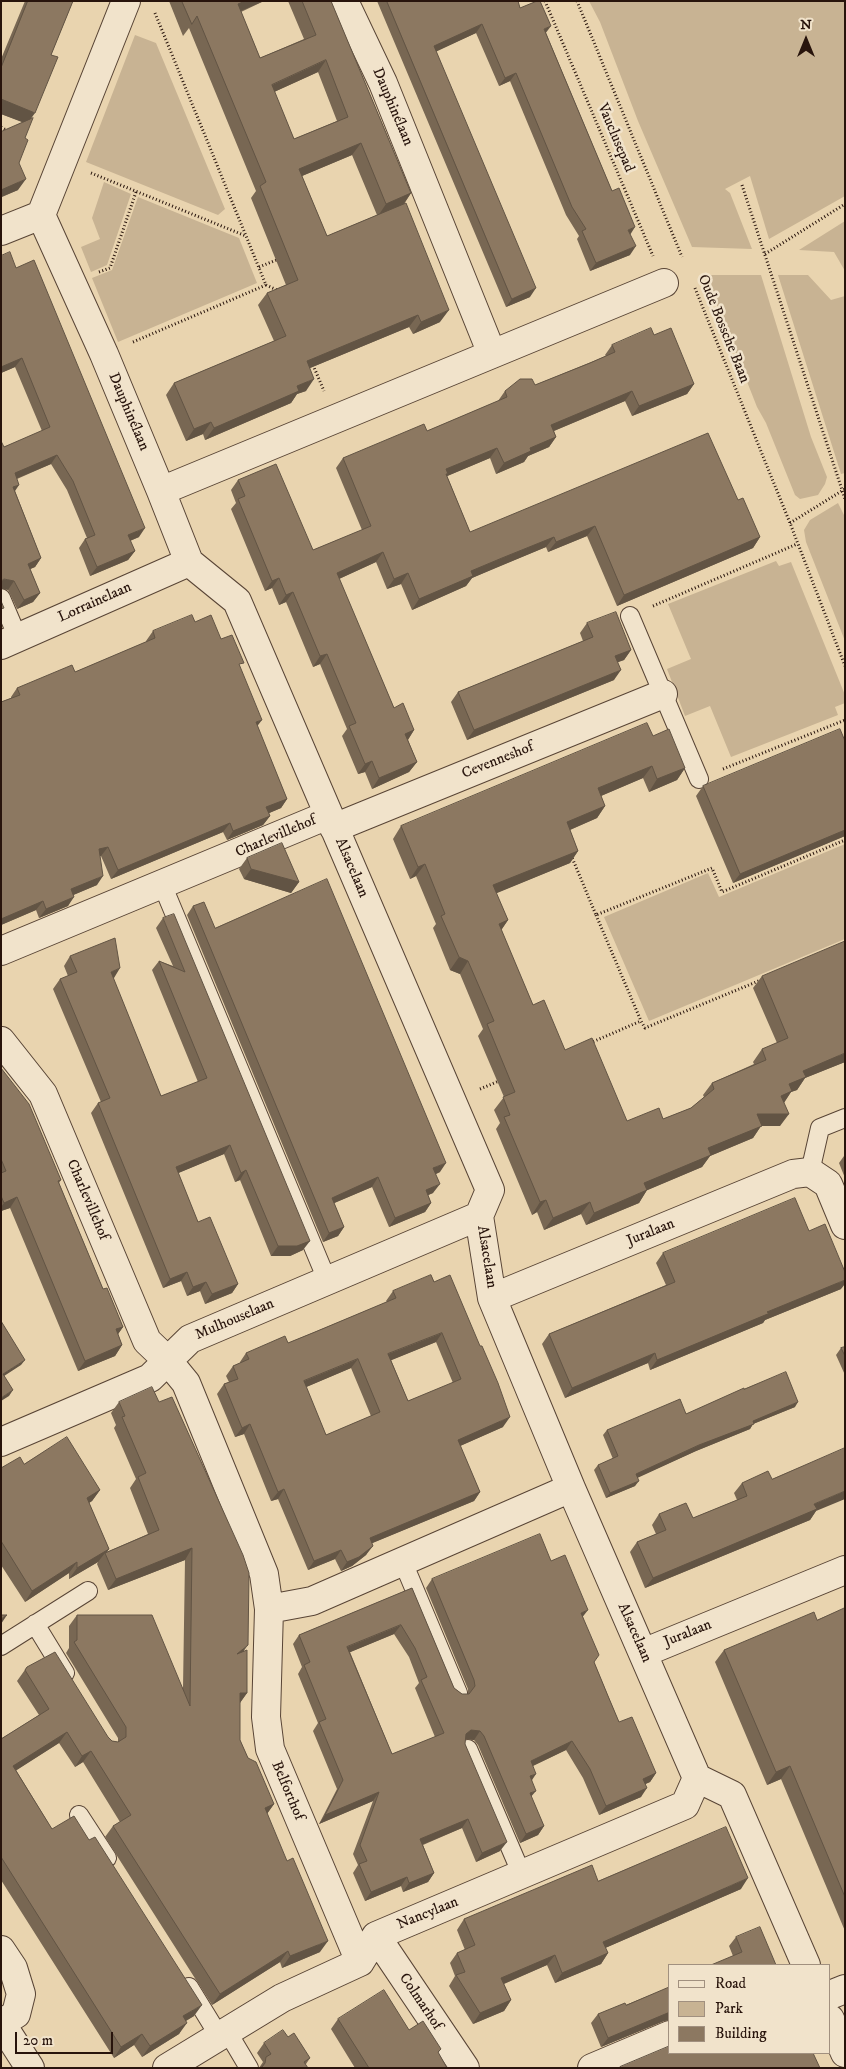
<!DOCTYPE html>
<html>
<head>
<meta charset="utf-8">
<style>
	body { margin:0 }
	#map { position:relative; width:846px; height:2069px; overflow:hidden; background:#e9d4af; font-family:"IM FELL DW Pica",serif }
	canvas { display:block }
	.frame { position:absolute; inset:0; border:2px solid #28140c; pointer-events:none }
	.legend { position:absolute; left:668px; top:1964px; width:162px; height:90px; box-sizing:border-box; background:#f1e3cb; border:1px solid #a1907f; margin:0; padding:6px 9px; list-style:none; font-size:15px; color:#28140c }
	.legend li { display:flex; align-items:center; gap:10px; height:25px }
	.legend b { width:25px; border:1px solid #a1907f }
	.north { position:absolute; left:781px; top:15px; width:50px; height:50px; -webkit-text-stroke:4px #f1e3cb; paint-order:stroke; rotate:0deg; font-size:14px; font-weight:700; line-height:20px; text-align:center; color:#28140c }
	.north::after { content:''; display:block; margin:auto; width:18px; height:22px; background:#28140c; clip-path:polygon(50% 0,100% 100%,50% 72%,0 100%) }
	.scale { position:absolute; left:15px; top:2032px; width:98px; height:22px; box-sizing:border-box; border:2px solid #28140c; border-top:0; padding-left:6px; font-size:15px; line-height:18px; white-space:nowrap; color:#28140c; -webkit-text-stroke:4px #f1e3cb; paint-order:stroke }
</style>
</head>
<body>
<div id="map">
<canvas width="846" height="2069"></canvas>
<div class="frame"></div>
<ul class="legend">
<li><b style="height:6px;background:#f1e3cb"></b>Road</li>
<li><b style="height:14px;background:#c8b393"></b>Park</li>
<li><b style="height:14px;background:#8c7861"></b>Building</li>
</ul>
<div class="north">N</div>
<div class="scale">20 m</div>
</div>
<script>
const c = document.querySelector('canvas').getContext('2d');
c.lineJoin = 'round';
function fillPath(path, color) { c.fillStyle = color; c.fill(path, 'evenodd'); }
function strokePath(path, color, width, dash) { c.strokeStyle = color; c.lineWidth = width; c.lineCap = dash ? 'butt' : 'round'; c.setLineDash(dash || []); c.stroke(path); }
function drawText(font, color, halo, rows, align = 'center') {
  c.font = font + ' "IM FELL DW Pica",serif'; c.lineWidth = 5; c.setLineDash([]); c.textBaseline = 'middle'; c.strokeStyle = halo; c.fillStyle = color; for (const [text, x, y, turn = 0] of rows) {
    c.save(); c.translate(x, y); c.rotate((+turn || 0) * Math.PI / 180); c.textAlign = isNaN(turn) ? turn : align; if (halo) c.strokeText(text, 0, 0); c.fillText(text, 0, 0); c.restore();
  }
}
fillPath(new Path2D(`
	M589 1H845V196L769 239 750 176 725 189 730 193 752 249 692 247 638 121 600 22Z
	M135 35 156 43 225 209 218 215 86 162Z
	M104 182 131 194 107 265 91 272 81 247 100 239 92 218Z
	M138 197 239 238 257 283 118 342 92 278 112 270Z
	M845 221V271L834 252 799 250Z
	M705 275H761L811 437 827 477 825 484 818 495 800 499 795 495 766 423 757 407Z
	M778 275H808L831 300 845 296V473L841 474Z
	M838 503 845 517V641L806 542 804 530 810 520Z
	M776 561 779 566 791 562 845 695V703L835 707 838 715 731 757 710 706 685 716 667 669 691 659 668 604Z
	M845 844V939L649 1021 604 917 708 873 719 897Z`), '#c8b393');
const lane = new Path2D(`
	M1 598 18 638
	M630 616 699 779
	M162 884 327 1280
	M810 1172 820 1128 845 1118
	M403 1562 458 1693
	M35 1624 65 1673
	M1 1646 88 1591
	M468 1749 522 1875
	M79 1815 107 1858
	M189 1987 219 2036
	M227 2031 249 2068`);
const street = new Path2D(`
	M126 1 41 215 104 354 161 491 664 283
	M344 1 383 83 492 354
	M1 231 41 215
	M161 491 189 562 237 601 490 1190 479 1216 492 1298 571 1488 697 1778 732 1795 806 1965
	M1 645 189 562
	M334 828 663 694
	M1 951 328 815
	M1 1041 43 1094 147 1341 168 1361 186 1383 264 1574 269 1609 266 1717 270 1749 360 1962
	M492 1298 793 1174 810 1172 828 1184 845 1225
	M1 1442 150 1378 190 1339 479 1216
	M269 1609 312 1601 571 1488
	M643 1653 845 1570
	M376 1936 465 2068
	M1 1950 13 1968 21 1994 16 2014 2 2023
	M830 1995 845 1989
	M830 2019 845 2053
	M1 2023 30 2068
	M167 2068 282 1998 360 1962 376 1936 685 1805 697 1778
	M592 2068 670 2035`);
strokePath(lane, '#584435', 20);
strokePath(street, '#584435', 30);
strokePath(new Path2D(`
	M545 1 653 256
	M577 1 682 257
	M1 127 9 132
	M91 173 246 236
	M742 185 845 499
	M765 254 845 204
	M259 267 279 259
	M99 272 110 268 136 192
	M266 285 277 290
	M695 288 790 523 845 666
	M133 342 266 285 155 13
	M313 365 324 391
	M790 523 845 489
	M653 606 797 544
	M723 769 845 720
	M571 855 596 915 712 868 722 892 845 840
	M596 915 641 1021
	M590 1043 641 1021 645 1028 761 980
	M480 1089 499 1081`), '#28140c', 3, [1, 2.5]);
strokePath(lane, '#f1e3cb', 18);
strokePath(street, '#f1e3cb', 28);
fillPath(new Path2D(`
	M25 1H73L51 55 25 138 19 163 18 190 2 197 1 200V132L23 122 1 114V59Z
	M169 1H264L241 12 260 58 304 39 288 1H331L411 193 404 204 440 322 413 334 409 327 310 368 306 391 297 394 291 403 205 440 203 434 186 441 166 395 174 383 274 341 258 305 267 293 286 285 251 198 256 191 189 28 183 36ZM318 72 337 121 294 139 274 92ZM352 155 377 215 327 236 302 176Z
	M377 1H518L520 8 546 33 630 234V255L590 271 577 239 579 236 566 215 510 81 499 86 476 33 436 51 530 297 506 307Z
	M1 256 16 268 139 537 130 541 135 551 128 560 90 576 79 548 85 539 87 538 67 490 51 464 17 479 15 491 41 558 35 567 30 569 40 593 33 602 17 609 8 590 4 447 42 431 15 367 1 373Z
	M654 335 694 384 687 394 632 416 625 401 554 431 556 437 549 447 528 456 524 462 496 474 490 458 447 476 470 532 738 500 760 537 753 548 617 606 587 536 548 552 546 547 495 568 472 578 466 586 412 610 401 584 387 589 376 562 339 579 394 708 414 730 408 740 417 762 409 772 372 789 365 772 358 774 342 736 347 729 320 664 313 667 286 602 279 605 272 588 265 591 231 509 236 503 231 490 238 480 313 550 362 530 336 468 343 458 427 431 498 401 505 391 535 385 606 356 605 355 612 345Z
	M195 622 221 639 240 667 257 726 287 799 281 808 269 813 270 816 263 825 227 840 223 832 111 879 101 856H100L97 885 73 895 68 906 39 918 36 910 1 925V702L11 698V697L17 688 75 672 146 642V641L153 631Z
	M587 623 631 650 624 660 617 662 614 680 467 740 451 702 458 692 583 641 580 633Z
	M653 736 685 768 677 780 649 792 643 778 601 796 605 806 597 818 570 830 578 851 570 863 496 893 508 920 501 930 533 1005 565 1050 627 1121 663 1119 691 1108 704 1097 703 1095 712 1083 754 1064 753 1062 762 1049 777 1043 753 988 762 976 845 1062 805 1078 797 1090 791 1092 784 1102 780 1126H761L753 1138 710 1156 702 1167 647 1190 639 1203 586 1225 581 1214 544 1230 537 1212 532 1215 496 1129 500 1123 494 1110 504 1097 478 1036 483 1029 460 974 450 970 433 928 436 924 416 876 410 879 393 839 401 826Z
	M845 741V836L733 883 696 796 703 786Z
	M247 858 299 882 291 893 244 879 239 869Z
	M193 906 215 928 440 1172 436 1174 433 1193 428 1195 431 1203 425 1212 389 1227 372 1187 334 1203 344 1227 338 1236 323 1242 187 915Z
	M163 918 303 1250 290 1256H271L240 1180 235 1182 224 1154 178 1173 198 1222 238 1284 232 1293 205 1304 200 1291 187 1296 181 1281 163 1288 91 1113 98 1103 101 1102 53 989 60 979 68 976 64 966 70 956 114 978H113L161 1096 198 1082 152 970 159 961 173 966 156 928Z
	M1 1068 61 1180 59 1183 103 1289 123 1327 118 1334 122 1345 115 1356 78 1371 10 1208 1 1211Z
	M845 1155V1178L839 1163 844 1156Z
	M809 1231 841 1289 765 1320 763 1323 650 1370 648 1363 565 1398 542 1344 549 1334 666 1285 656 1263 663 1253Z
	M431 1275 503 1427 460 1446 480 1492 474 1501 372 1543 366 1555 352 1566 341 1571 335 1559 308 1570 278 1499 271 1501 244 1434 235 1437 217 1394 224 1384 229 1382 226 1376 233 1366 240 1363V1362L246 1353 288 1343 387 1302 386 1301 393 1291ZM436 1342 453 1383 408 1401 391 1360ZM351 1368 371 1416 326 1435 306 1387Z
	M845 1347V1375L836 1355 841 1348Z
	M744 1389 795 1407 753 1424 750 1429 696 1451 638 1477 635 1486 606 1498 594 1470 598 1465 613 1459 603 1435 607 1430 686 1414Z
	M119 1402 244 1651 247 1693 240 1703V1740L248 1758 274 1804 267 1814 320 1952 282 1968 280 1962 212 2005 105 1837 113 1826 120 1822 83 1762 75 1767 59 1743 16 1770 52 1829 194 2016 186 2021 179 2034 142 2057 134 2045 114 2058 1 1880V1739L39 1715 17 1681 27 1667 112 1741 118 1742V1738L66 1653 69 1648V1626L77 1615 183 1688 185 1560 108 1590 97 1564 98 1562 69 1579V1573L25 1602 1 1565V1468L24 1464 100 1490 92 1501 89 1503 109 1549 107 1552 148 1534 130 1488 136 1479 114 1428 116 1425 111 1413Z
	M772 1479 816 1511 810 1520 645 1588 630 1552 637 1542 656 1534 652 1525 659 1514 693 1518 737 1500 734 1493 742 1483Z
	M551 1561 583 1617 594 1662 619 1722 656 1773 650 1782 645 1784 641 1797 599 1815 583 1778 566 1750 533 1766 531 1797 544 1826 538 1835 520 1843 478 1745 474 1740 465 1739V1744L500 1851 476 1862 462 1828 423 1845 434 1873 428 1882 403 1892 401 1886 365 1901 353 1873 358 1865 353 1854 373 1801 319 1824 337 1789 313 1731 318 1723 298 1674 302 1667 293 1644 299 1635 412 1588 454 1688 462 1694H468V1689L426 1588 432 1579ZM394 1634 409 1657 419 1683 415 1688 435 1737 392 1754 350 1652Z
	M845 1608V1931L781 1779 767 1785 715 1662 724 1650 817 1620Z
	M598 1881 741 1889 605 1948 608 1953 601 1964 555 1983 547 1965 504 1984 511 2000 504 2011 473 2024 449 1986 455 1976 450 1963 457 1953 465 1950 457 1930 464 1919Z
	M736 1937 776 1965 733 1956 729 1946Z
	M670 1987V2020L664 2021 601 2047 591 2023 598 2014 626 2005Z
	M338 2019 409 2030 441 2049 438 2053 447 2068H355L331 2029Z
	M288 2037 310 2058 306 2064 259 2068 263 2062 257 2053 264 2043Z`), '#786753');
fillPath(new Path2D(`
	M245 1H264L229 16 238 4Z
	M482 24 476 33 429 55 434 46Z
	M551 26 545 34 544 29Z
	M326 60 318 72 263 97 272 85Z
	M516 73 510 81 499 86 505 78Z
	M1 99 35 113 27 124 1 114Z
	M361 143 352 155 290 181 299 169Z
	M26 179 18 190 1 197V190Z
	M411 193 403 205 378 216 386 204Z
	M635 227 630 235 628 230Z
	M636 246 630 255 590 271 596 263Z
	M536 288 530 297 506 307 512 299Z
	M449 310 440 322 413 334 421 322Z
	M418 315 409 327 298 373 307 361Z
	M22 358 15 367 1 373V367Z
	M314 379 306 391 297 394 291 403 205 440 214 428 297 386Z
	M694 384 687 394 632 416 639 406Z
	M632 391 625 401 544 435 551 425Z
	M211 422 203 434 186 441 194 429Z
	M556 437 549 447 528 456 524 462 496 474 504 463 530 448Z
	M497 448 490 458 445 477 446 469Z
	M57 455 51 464 8 482 15 473Z
	M19 485 13 494V487Z
	M595 526 587 536 548 552 556 542Z
	M145 528 139 537 122 544 128 535Z
	M554 537 546 547 472 578 466 586 412 610 419 599 471 571Z
	M760 537 753 548 617 606 624 595Z
	M135 551 128 560 90 576 97 567Z
	M383 552 376 562 330 583 337 573Z
	M41 558 35 567 21 573 28 564Z
	M408 573 401 584 387 589 394 579Z
	M279 578 272 588 265 591 272 581Z
	M4 579 14 581 8 590 1 589V581Z
	M293 592 286 602 279 605 286 595Z
	M40 593 33 602 17 609 24 600Z
	M631 650 624 660 608 666 615 656Z
	M327 654 320 664 313 667 320 656Z
	M621 670 614 680 467 740 474 730Z
	M262 720 255 729 256 722Z
	M414 730 407 741 405 734Z
	M372 761 365 772 358 774 365 764Z
	M417 762 409 772 372 789 379 778Z
	M652 766 643 778 589 801 598 788Z
	M685 768 677 780 649 792 657 779Z
	M287 799 281 808 260 817 266 807Z
	M605 806 597 818 558 835 567 822Z
	M270 816 263 825 227 840 233 831Z
	M230 823 223 832 111 879 118 870Z
	M845 830V836L733 883 740 874Z
	M108 847 101 856 92 859 99 849Z
	M578 851 570 863 485 898 493 885Z
	M425 864 416 876 410 879 418 867Z
	M251 869 299 882 291 893 244 879Z
	M103 876 97 885 64 899 71 889Z
	M74 897 68 906 39 918 46 909Z
	M43 901 36 910 1 925V919Z
	M508 920 500 932 499 924Z
	M459 957 468 961 460 974 450 970Z
	M120 968 114 978 104 982 111 972Z
	M845 1053V1062L805 1078 797 1090 791 1092 784 1103 773 1108 789 1084 803 1071Z
	M757 1114H789L780 1126H761L753 1138 710 1156 702 1167 636 1195 644 1183 708 1148Z
	M230 1145 224 1154 169 1177 176 1167Z
	M446 1163 440 1172 427 1178 433 1168Z
	M246 1170 240 1180 235 1182 241 1173Z
	M378 1177 372 1187 325 1207 332 1198Z
	M440 1184 433 1193 419 1199 426 1190Z
	M647 1190 639 1203 586 1225 594 1213Z
	M17 1197 10 1208 1 1211V1207L4 1203Z
	M546 1200 537 1212 532 1215 540 1202Z
	M590 1202 581 1214 544 1230 553 1218Z
	M431 1203 425 1212 389 1227 395 1218Z
	M344 1227 338 1236 323 1242 329 1233Z
	M310 1241 303 1250 290 1256H271L278 1246Z
	M187 1272 181 1281 163 1288 170 1279Z
	M845 1280V1284L841 1289 765 1320 763 1323 650 1370 657 1360 767 1312Z
	M206 1282 200 1291 187 1296 193 1287Z
	M238 1284 232 1293 205 1304 212 1294Z
	M123 1327 116 1337V1329Z
	M442 1333 436 1342 382 1364 388 1354Z
	M122 1345 115 1356 78 1371 85 1361Z
	M655 1353 648 1363 565 1398 572 1388Z
	M358 1359 351 1368 297 1391 304 1381Z
	M25 1360 21 1365 1 1378 3 1374Z
	M13 1390 9 1396 1 1401V1398Z
	M798 1402 795 1407 753 1424 750 1429 696 1451 633 1480 636 1474 753 1421Z
	M510 1417 503 1427 451 1450 458 1440Z
	M250 1424 244 1434 235 1437 242 1428Z
	M639 1481 635 1486 606 1498 610 1493Z
	M284 1489 278 1499 271 1501 278 1492Z
	M100 1490 92 1501 79 1509 87 1498Z
	M845 1491V1499L816 1511 810 1520 645 1588 653 1578 814 1504Z
	M480 1492 474 1501 363 1547 370 1538Z
	M373 1546 366 1555 352 1566 341 1571 347 1562Z
	M192 1548 185 1560 108 1590 116 1579Z
	M109 1549 105 1554V1553L98 1562 69 1579 77 1568Z
	M341 1550 335 1559 308 1570 314 1561Z
	M77 1562 69 1573 25 1602 32 1591Z
	M588 1610 581 1619V1613Z
	M7 1615 1 1624V1619Z
	M401 1625 394 1634 341 1656 347 1647Z
	M248 1645 240 1656 237 1654Z
	M240 1693H247L239 1704Z
	M471 1730 480 1731 474 1740 464 1739 466 1734Z
	M67 1732 59 1743 6 1777 13 1766Z
	M572 1741 566 1750 524 1770 531 1761Z
	M91 1751 83 1762 75 1767 82 1756Z
	M790 1766 781 1779 767 1785 776 1772Z
	M656 1773 650 1782 637 1788 643 1779Z
	M536 1774 530 1783V1776Z
	M647 1788 641 1797 599 1815 606 1806Z
	M536 1791 529 1799 530 1793Z
	M379 1792 373 1801 319 1824 325 1815Z
	M274 1804 266 1815 265 1808Z
	M468 1819 462 1828 414 1848 420 1839Z
	M544 1826 538 1835 520 1843 526 1834Z
	M507 1842 500 1851 476 1862 482 1853Z
	M434 1873 428 1882 403 1892 409 1883Z
	M407 1877 401 1886 365 1901 371 1892Z
	M748 1878 741 1889 596 1952 603 1942Z
	M328 1941 320 1952 282 1968 290 1956Z
	M288 1951 280 1962 212 2005 220 1994Z
	M608 1953 601 1964 555 1983 562 1973Z
	M555 1955 547 1965 494 1988 501 1978Z
	M511 2000 504 2011 473 2024 480 2013Z
	M202 2005 194 2016 175 2027 183 2016Z
	M670 2012V2020L664 2021 601 2047 608 2038Z
	M187 2023 179 2034 142 2057 150 2046Z
	M142 2034 134 2045 114 2058 121 2047Z`), '#625444');
const building = new Path2D(`
	M28 1H73L51 55 58 57 35 113 1 99V68Z
	M182 1H245L238 4 260 58 316 35 302 1H331L411 193 386 204 361 143 299 169 327 236 406 203 449 310 421 322 418 315 307 361 314 379 297 386 299 391 214 428 211 422 194 429 174 383 286 336 267 293 298 280 260 186 266 182 197 16 192 24ZM326 60 348 117 294 139 272 85Z
	M387 1H518L520 8 537 1H540L551 26 544 29 612 191 619 188 635 227 628 230 636 246 596 263 582 231 586 229 572 207 516 73 505 78 482 24 434 46 536 288 512 299Z
	M33 118 25 138 28 140 19 163 26 179 1 190V132Z
	M10 252 16 268 34 260 145 528 128 535 135 551 97 567 85 539 95 535 73 481 57 455 15 473 19 485 13 487 41 558 28 564 40 593 24 600 14 581 4 579 1 581V441L4 447 50 427 22 358 1 367V256Z
	M651 328 654 335 671 328 694 384 639 406 632 391 551 425 556 437 530 448 531 451 504 463 497 448 446 469 448 474H446L470 532 708 433 738 500 743 498 760 537 624 595 595 526 556 542 554 537 502 558 471 571 473 576 419 599 408 573 394 579 383 552 337 573 394 708 403 703 414 730 405 734 417 762 379 778 372 761 365 764 349 726 356 723 327 654 320 656 293 592 286 595 279 578 272 581 238 499 245 496 238 480 276 464 313 550 371 526 343 458 424 424 427 431 507 397 505 391 520 379H532L535 385 590 363 615 352 612 345Z
	M1 601 4 608 1 609Z
	M616 612 631 650 615 656 621 670 474 730 458 692 593 637 587 623Z
	M192 615 195 622 211 615 221 639 232 635 244 663 239 664 262 720 256 722 287 799 266 807 270 816 233 831 230 823 118 870 108 847 99 849 103 876 71 889 74 897 46 909 43 901 1 919V702L20 695 17 688 72 665 75 672 155 638 153 631Z
	M647 723 653 736 669 729 685 768 657 779 652 766 598 788 605 806 567 822 578 851 493 885 508 920 499 924 533 1005 544 1000 565 1050 592 1038 627 1121 659 1108 663 1119 691 1108 714 1089 712 1083 766 1060 762 1049 788 1038 762 976 845 941V1053L803 1071 806 1077 789 1084 792 1091 781 1096 789 1114H757L762 1126 708 1148 711 1155 644 1183 647 1190 594 1213 590 1202 553 1218 546 1200 540 1202 504 1117 510 1115 503 1097 515 1092 487 1024 494 1021 468 961 459 957 441 916 445 914 425 864 418 867 401 826Z
	M840 729 845 741V830L740 874 703 786Z
	M282 843 299 882 251 869 247 858Z
	M327 879 446 1163 433 1168 440 1184 426 1190 431 1203 395 1218 378 1177 332 1198 344 1227 329 1233 193 906 204 902 215 928Z
	M174 914 310 1241 297 1246H278L246 1170 241 1173 230 1145 176 1167 198 1222 210 1217 238 1284 212 1294 206 1282 193 1287 187 1272 170 1279 98 1103 110 1098 60 979 77 972 70 956 115 938 120 968 111 972 161 1096 207 1078 159 961 185 972 163 918Z
	M1 1068 29 1104 61 1180 58 1181 103 1289 107 1288 123 1327 116 1329 122 1345 85 1361 17 1197 4 1203 1 1196V1173L6 1171 1 1159Z
	M795 1198 809 1231 825 1224 845 1272V1280L767 1312 770 1313 657 1360 655 1353 572 1388 549 1334 675 1282 663 1253Z
	M431 1275 434 1282 450 1275 480 1346H482L498 1383 510 1417 458 1440 480 1492 370 1538 373 1546 359 1557 347 1562 341 1550 314 1561 284 1489 278 1492 250 1424 242 1428 224 1384 238 1379 233 1366 249 1359 246 1353 285 1336 288 1343 315 1332 396 1298 393 1291ZM442 1333 461 1379 408 1401 388 1354ZM358 1359 380 1412 326 1435 304 1381Z
	M1 1321 25 1360 3 1374 13 1390 1 1398Z
	M845 1347V1356L841 1348Z
	M786 1372 798 1402 753 1421 754 1424 699 1445 636 1474 639 1481 610 1493 598 1465 618 1456 607 1430 680 1399 686 1414 744 1388V1389Z
	M152 1387 159 1402 172 1397 243 1555 249 1573 248 1645 237 1654 247 1650V1693H240V1740L248 1758 256 1762 274 1804 265 1808 287 1861 293 1858 328 1941 290 1956 288 1951 220 1994 113 1826 131 1815 91 1751 82 1756 67 1732 13 1766 52 1829 74 1816 89 1840 95 1837 202 2005 183 2016 187 2023 150 2046 142 2034 121 2047 1 1857V1739L49 1709 25 1670 27 1667 55 1652 108 1737 112 1741 118 1742 126 1737V1727L74 1642 77 1640V1615H152L190 1706 192 1548 116 1579 105 1553 159 1530 138 1477 146 1473 122 1417 125 1416 119 1402Z
	M67 1437 100 1490 87 1498 109 1549 77 1568V1562L32 1591 1 1541V1468L20 1457 24 1464Z
	M845 1448V1491L814 1504 817 1509 653 1578 637 1542 666 1530 659 1514 686 1503 693 1518 747 1496 742 1483 768 1471 772 1479Z
	M540 1534 551 1561 565 1555 588 1610 581 1613 599 1655 594 1662 608 1696 619 1722 632 1717 656 1773 643 1779 647 1788 606 1806 590 1769 572 1741 531 1761 536 1774 530 1776 536 1791 530 1793 544 1826 526 1834 484 1736 480 1731 471 1730 466 1734 465 1744 507 1842 482 1853 468 1819 420 1839 434 1873 409 1883 407 1877 371 1892 359 1864 367 1861 360 1845 379 1792 325 1815 343 1780 319 1722 326 1719 304 1665 310 1662 299 1635 412 1588 454 1688 462 1694H469L475 1686 474 1680 432 1579ZM401 1625 415 1648 427 1677 421 1680 444 1733 392 1754 347 1647Z
	M845 1608V1897L790 1766 776 1772 724 1650 814 1612 817 1620Z
	M1 1615H7L1 1619Z
	M726 1827 748 1878 603 1942 608 1953 562 1973 555 1955 501 1978 511 2000 480 2013 456 1975 465 1972 457 1953 475 1945 464 1919 592 1865 598 1881Z
	M760 1927 776 1965H711L742 1952 736 1937Z
	M670 1987V2012L608 2038 598 2014 625 2003 626 2005Z
	M384 1990 409 2030 423 2021 441 2049 438 2052 447 2068H369L338 2019Z
	M283 2030 288 2037 294 2033 310 2058 304 2062 308 2068H260L262 2067 265 2063 266 2057 271 2054 264 2043Z
	M670 2046V2053H813L820 2068H620V2067Z`);
fillPath(building, '#8c7861');
strokePath(building, '#625444', 1);
drawText('15px', '#28140c', '#f1e3cb', [
	["Dauphinélaan",392,107,67],
	["Vauclusepad",615,138,67],
	["Oude Bossche Baan",723,329,68],
	["Dauphinélaan",128,412,67],
	["Lorrainelaan",95,603,-24],
	["Cevenneshof",498,761,-22],
	["Charlevillehof",276,837,-23],
	["Alsacelaan",351,868,67],
	["Charlevillehof",87,1200,67],
	["Juralaan",651,1233,-22],
	["Alsacelaan",486,1257,81],
	["Mulhouselaan",235,1320,-23],
	["Alsacelaan",634,1633,66],
	["Juralaan",688,1634,-22],
	["Belforthof",287,1791,67],
	["Nancylaan",428,1914,-22],
	["Colmarhof",420,2002,56]
]);
</script>
</body>
</html>
